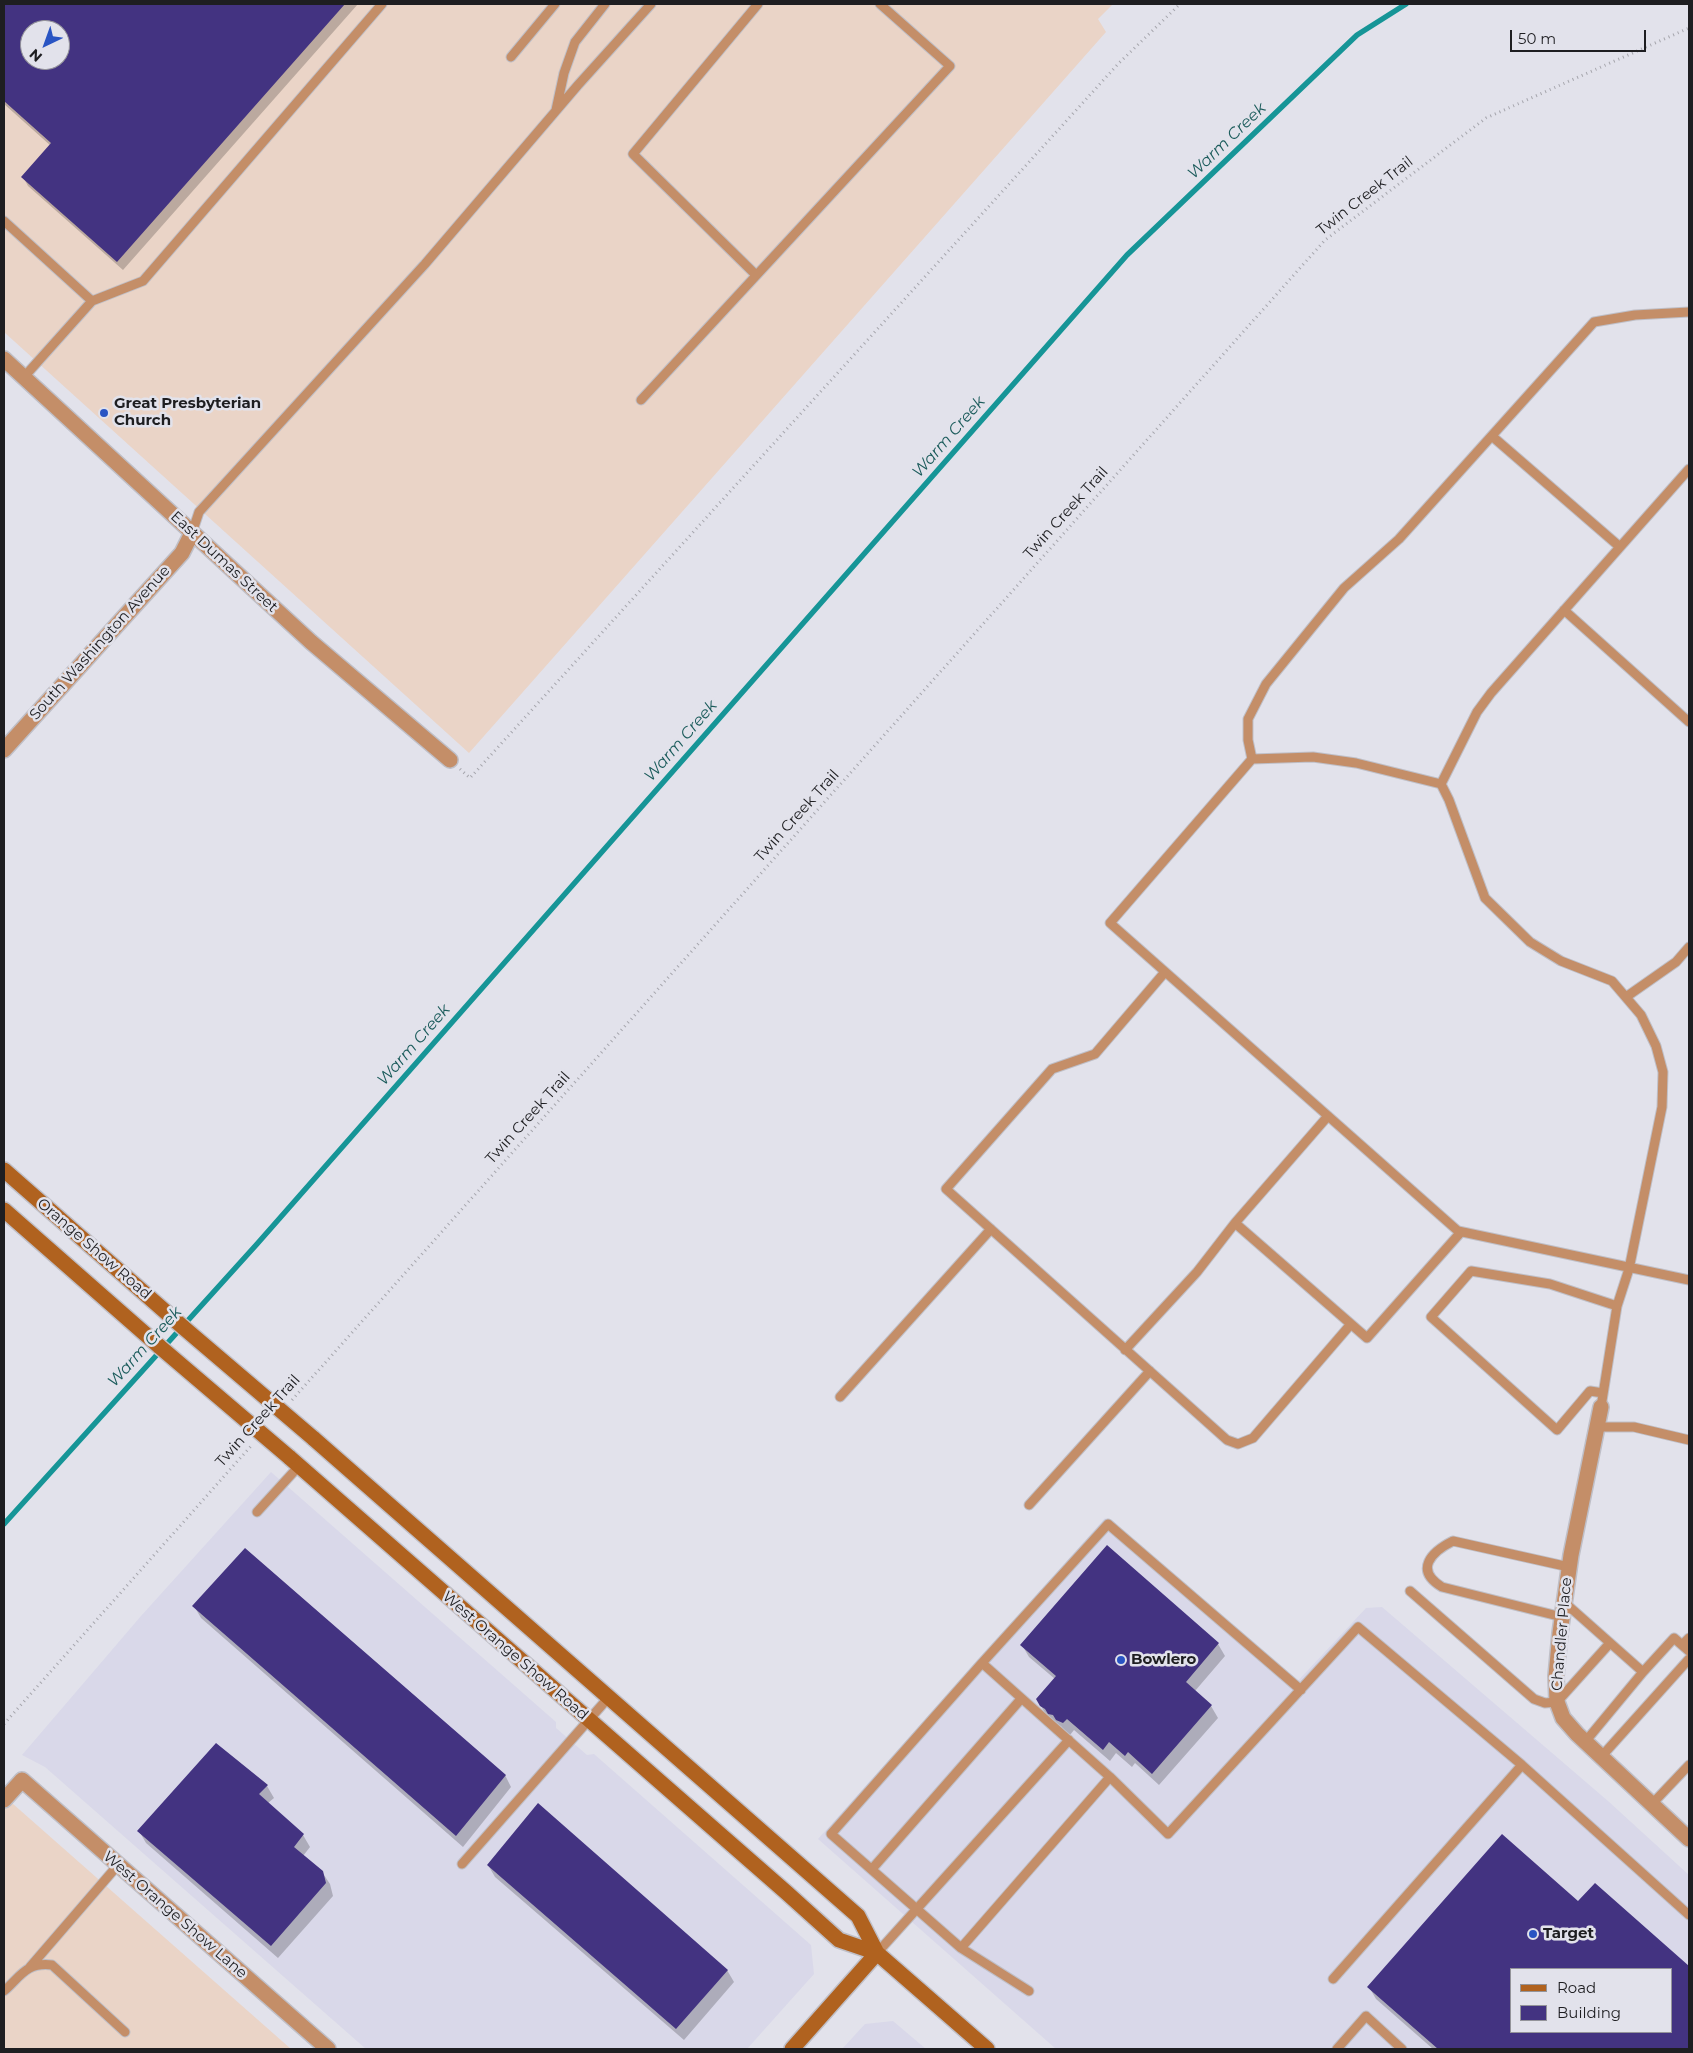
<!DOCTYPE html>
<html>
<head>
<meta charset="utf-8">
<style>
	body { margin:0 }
	#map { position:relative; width:1693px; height:2053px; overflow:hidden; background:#e2e2eb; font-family:Montserrat,sans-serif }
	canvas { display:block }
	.frame { position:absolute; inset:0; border:5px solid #1e1e21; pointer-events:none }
	.legend { position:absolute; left:1510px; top:1968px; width:162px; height:65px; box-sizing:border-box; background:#e2e2eb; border:1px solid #94949a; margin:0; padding:6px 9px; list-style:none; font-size:15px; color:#1e1e21 }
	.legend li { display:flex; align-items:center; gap:10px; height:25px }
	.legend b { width:25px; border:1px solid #94949a }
	.north { position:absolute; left:20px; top:20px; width:50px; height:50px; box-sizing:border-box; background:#e2e2eb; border:1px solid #94949a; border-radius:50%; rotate:222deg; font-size:14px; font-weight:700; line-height:20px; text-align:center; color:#1e1e21 }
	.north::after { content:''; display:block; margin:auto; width:18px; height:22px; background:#2954c3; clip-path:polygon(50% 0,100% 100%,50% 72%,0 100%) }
	.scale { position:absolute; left:1510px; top:30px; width:136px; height:22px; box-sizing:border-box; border:2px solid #1e1e21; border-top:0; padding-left:6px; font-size:15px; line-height:18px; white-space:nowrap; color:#1e1e21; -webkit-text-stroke:4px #e2e2eb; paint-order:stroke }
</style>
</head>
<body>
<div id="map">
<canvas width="1693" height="2053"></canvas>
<div class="frame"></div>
<ul class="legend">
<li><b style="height:6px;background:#b0621f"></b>Road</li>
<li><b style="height:14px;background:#433381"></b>Building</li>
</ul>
<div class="north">N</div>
<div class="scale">50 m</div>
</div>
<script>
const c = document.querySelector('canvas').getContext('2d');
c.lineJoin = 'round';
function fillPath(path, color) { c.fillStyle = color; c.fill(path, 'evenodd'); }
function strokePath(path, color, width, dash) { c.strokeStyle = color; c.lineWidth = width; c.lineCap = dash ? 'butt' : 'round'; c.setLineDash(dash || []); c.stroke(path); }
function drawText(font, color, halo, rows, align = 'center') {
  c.font = font + ' Montserrat,sans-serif'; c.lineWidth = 5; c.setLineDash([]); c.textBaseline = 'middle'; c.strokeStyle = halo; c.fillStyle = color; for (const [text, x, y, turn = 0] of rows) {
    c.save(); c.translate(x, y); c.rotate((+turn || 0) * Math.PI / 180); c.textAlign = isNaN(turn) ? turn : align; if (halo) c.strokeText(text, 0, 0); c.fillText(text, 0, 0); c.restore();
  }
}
fillPath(new Path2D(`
	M271 1472 556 1722V1728L587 1755 594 1754 811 1945 814 1974 747 2049H366L45 1767 22 1755 141 1616Z
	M1105 1518 1295 1684 1366 1608 1382 1607 1608 1801 1689 1875V2049H1056L818 1839ZM1512 1969H1672V2032H1512Z
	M893 2021 926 2049H842L865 2024Z`), '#d9d8e9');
fillPath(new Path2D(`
	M4 4H1113L1098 19 1106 32 469 753 4 332ZM30 30H60V60H30Z
	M4 1796 291 2049H4Z`), '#ead4c7');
fillPath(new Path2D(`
	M4 4H358L123 270 28 186 23 177 51 146 4 104ZM30 30H60V60H30Z
	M1107 1547 1218 1644 1225 1656 1195 1691 1211 1706 1218 1718 1159 1785 1135 1763 1132 1767 1116 1753 1110 1761 1074 1730 1070 1735 1064 1732 1061 1726 1056 1725 1053 1720 1048 1718 1041 1706 1055 1679 1029 1657 1022 1645Z
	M194 1606 505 1775 511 1787 463 1847 201 1618Z
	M267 1786 274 1798 268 1803 303 1835 310 1847 303 1856 322 1872 330 1884 333 1896 278 1958 146 1843 139 1831Z
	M488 1865 727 1970 734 1982 684 2040 495 1877Z
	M1595 1885 1689 1968V2049H1433L1376 1999 1369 1987 1578 1903ZM1512 1969H1672V2032H1512Z`), '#0003');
strokePath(new Path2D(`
	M4 1524 257 1244 1127 255 1357 35 1406 4`), '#169597', 5.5);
fillPath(new Path2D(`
	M4 4H345L117 262 21 177 51 143 4 101ZM30 30H60V60H30Z
	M1107 1545 1219 1643 1186 1682 1212 1705 1152 1774 1128 1752 1125 1756 1109 1742 1103 1750 1067 1719 1063 1723 1056 1720 1053 1715 1048 1714 1045 1709 1040 1706 1036 1699 1056 1676 1020 1645Z
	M245 1548 506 1775 456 1836 192 1606Z
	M216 1743 268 1785 259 1794 304 1834 294 1847 323 1871 326 1883 271 1946 137 1831Z
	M538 1803 728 1970 676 2029 487 1865Z
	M1502 1834 1578 1901 1595 1883 1689 1966V2049H1438L1367 1987ZM1512 1969H1672V2032H1512Z`), '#433381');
const lane = new Path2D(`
	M511 57 555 4
	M556 110 564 73 575 42 605 4
	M4 221 92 301 24 377
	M756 275 633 154 758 4
	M92 301 143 281 382 4
	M641 400 950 66 880 4
	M1493 437 1620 547
	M192 533 199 512 425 264 578 85 651 4
	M1564 610 1689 722
	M1252 759 1248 740V719L1266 684 1344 588 1399 539 1594 322 1635 315 1689 312
	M1441 784 1356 763 1313 757 1252 759 1110 923 1458 1231 1689 1280
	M1165 972 1095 1054 1052 1069 946 1189 1227 1440 1238 1444 1253 1438 1351 1324
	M1626 997 1676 962 1689 947
	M1328 1116 1235 1223 1367 1338 1461 1232
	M1617 1306 1629 1269 1662 1107 1663 1072 1656 1046 1641 1015 1612 981 1561 961 1530 942 1485 898 1449 800 1441 784 1477 712 1491 693 1689 469
	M1125 1350 1197 1272 1235 1223
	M840 1397 991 1229
	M1601 1407 1617 1306 1550 1284 1471 1271 1431 1317 1557 1430 1590 1391 1603 1393
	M1597 1427H1634L1689 1440
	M1029 1505 1150 1371
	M257 1512 299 1466
	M1410 1591 1534 1699 1545 1703 1557 1702 1610 1643
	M1564 1602 1643 1672 1585 1742
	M1562 1617 1442 1587C1414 1570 1431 1552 1453 1541L1569 1567
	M1682 1645 1689 1638
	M982 1663 1108 1524 1301 1690
	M1643 1672 1674 1638 1689 1651
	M1601 1757 1689 1659
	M1652 1804 1689 1765
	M462 1864 609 1697
	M872 1869 1021 1699
	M961 1948 1110 1777
	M877 1953 1069 1740
	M30 1967 118 1865
	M1333 1979 1522 1765
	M4 1991C21 1976 26 1962 52 1965L125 2032
	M1029 1991 961 1948 831 1834 982 1663 1110 1777 1168 1834 1358 1627 1522 1765 1689 1915
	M1337 2049 1366 2016 1402 2049`);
const street = new Path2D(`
	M4 359 311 642 450 760
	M4 750 182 553 192 533
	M1601 1407 1571 1555 1560 1633 1556 1676 1557 1702 1563 1718 1577 1734 1689 1839
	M4 1800 22 1780 328 2049`);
const secondary = new Path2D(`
	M4 1170 184 1328
	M4 1210 160 1347
	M313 1438 858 1916 877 1953 987 2049
	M289 1457 787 1893 839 1940 877 1953
	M792 2049 877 1953`);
strokePath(lane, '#bfbfc7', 11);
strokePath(street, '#bfbfc7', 18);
strokePath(secondary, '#bfbfc7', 18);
strokePath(new Path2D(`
	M460 769 470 778 1118 64 1180 4
	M292 1400 1325 240 1486 118 1689 28
	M4 1724 251 1446`), '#a6a6ad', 3, [1, 4]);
strokePath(lane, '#c48e68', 9);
strokePath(street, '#c48e68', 15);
strokePath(secondary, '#b0621f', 15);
const secondaryBridge = new Path2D(`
	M184 1328 313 1438
	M160 1347 289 1457`);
strokePath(secondaryBridge, '#bfbfc7', 18, []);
strokePath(secondaryBridge, '#b0621f', 15);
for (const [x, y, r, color] of [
	[104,413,5,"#2954c3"],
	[1121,1660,5,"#2954c3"],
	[1533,1934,5,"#2954c3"]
]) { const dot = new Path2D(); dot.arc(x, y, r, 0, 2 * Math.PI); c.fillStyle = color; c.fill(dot); strokePath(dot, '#e2e2eb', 2); }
drawText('15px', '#1e1e21', '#e2e2eb', [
	["Twin Creek Trail",1365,196,-38],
	["Twin Creek Trail",1066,513,-48],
	["East Dumas Street",224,562,43],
	["South Washington Avenue",100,643,-48],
	["Twin Creek Trail",797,816,-48],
	["Twin Creek Trail",528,1118,-48],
	["Orange Show Road",94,1249,41],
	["Twin Creek Trail",258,1421,-48],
	["Chandler Place",1562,1634,-85],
	["West Orange Show Road",515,1656,41],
	["West Orange Show Lane",175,1915,41]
]);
drawText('bold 15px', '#1e1e21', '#e2e2eb', [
	["Great Presbyterian",114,404],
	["Church",114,421],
	["Bowlero",1131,1660],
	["Target",1543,1934]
], 'left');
drawText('italic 16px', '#1c5c5c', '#e2e2eb', [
	["Warm Creek",1227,141,-44],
	["Warm Creek",949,437,-49],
	["Warm Creek",681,741,-49],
	["Warm Creek",414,1045,-49],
	["Warm Creek",145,1347,-48]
]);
</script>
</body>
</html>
